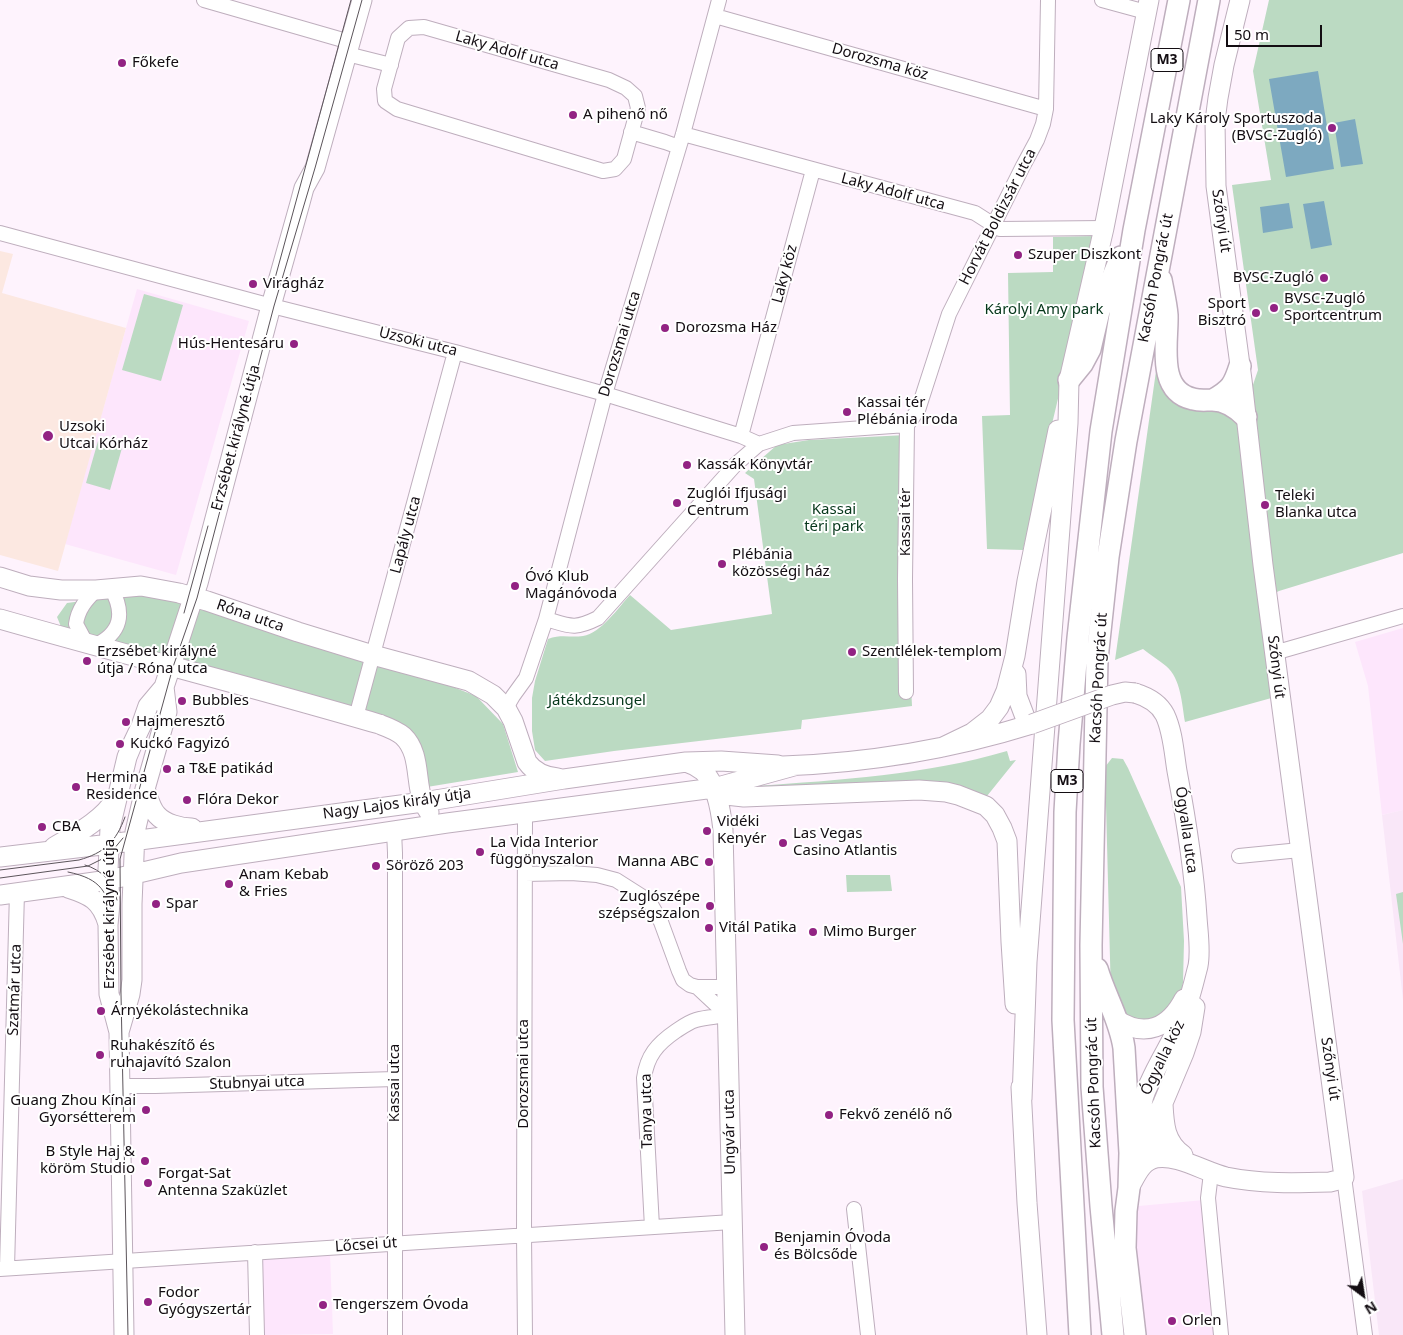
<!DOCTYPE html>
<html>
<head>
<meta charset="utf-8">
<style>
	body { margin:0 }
	#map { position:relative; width:1403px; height:1335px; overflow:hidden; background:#fef3fd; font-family:"Noto Sans",sans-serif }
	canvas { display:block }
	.north { position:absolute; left:1338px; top:1270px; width:50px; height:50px; -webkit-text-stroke:4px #fff; paint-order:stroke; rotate:149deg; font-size:14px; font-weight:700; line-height:20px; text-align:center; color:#130d12 }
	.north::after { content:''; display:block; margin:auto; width:18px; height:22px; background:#130d12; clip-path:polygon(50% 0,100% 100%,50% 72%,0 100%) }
	.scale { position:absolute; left:1226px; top:25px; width:96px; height:22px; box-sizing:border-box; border:2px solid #130d12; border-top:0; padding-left:6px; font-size:15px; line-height:18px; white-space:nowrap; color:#130d12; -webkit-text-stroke:4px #fff; paint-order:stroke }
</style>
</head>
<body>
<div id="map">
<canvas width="1403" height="1335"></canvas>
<div class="north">N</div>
<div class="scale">50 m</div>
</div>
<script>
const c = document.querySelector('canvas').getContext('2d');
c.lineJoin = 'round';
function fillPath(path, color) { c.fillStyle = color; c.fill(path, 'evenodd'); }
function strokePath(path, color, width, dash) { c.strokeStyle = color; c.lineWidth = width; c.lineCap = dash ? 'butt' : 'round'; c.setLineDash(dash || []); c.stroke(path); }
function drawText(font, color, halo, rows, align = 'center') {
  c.font = font + ' "Noto Sans",sans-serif'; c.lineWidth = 4; c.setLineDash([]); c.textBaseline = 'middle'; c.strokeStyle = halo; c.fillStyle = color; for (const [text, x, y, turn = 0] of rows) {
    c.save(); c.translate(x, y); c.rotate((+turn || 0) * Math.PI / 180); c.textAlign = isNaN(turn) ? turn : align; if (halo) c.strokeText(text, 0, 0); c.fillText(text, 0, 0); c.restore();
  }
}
fillPath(new Path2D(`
	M137 289 249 321 176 575 65 544Z
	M1403 628V810L1382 815 1368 686 1355 642Z
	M1204 1200 1217 1335H1141L1128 1207Z
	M330 1254 333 1334 263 1335 260 1259Z`), '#fde6fc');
fillPath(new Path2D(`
	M1403 810V1000L1382 815Z
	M1403 1179V1335H1379L1362 1191Z`), '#f9e7f8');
fillPath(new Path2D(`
	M0 251 13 254 2 293 126 328 58 571 0 555Z`), '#fce8e1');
fillPath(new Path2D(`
	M1269 0H1403V553L1279 591 1267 597 1275 697 1185 722C1182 705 1181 678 1166 666 1159 660 1150 655 1143 649L1115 660 1160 343 1163 374 1219 409 1240 423 1258 370 1232 185 1271 180 1253 71Z
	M1095 236C1073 341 1046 445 1023 550L987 549 982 416 1010 415 1008 273 1053 272V237Z
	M144 294 183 305 161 381 122 370Z
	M906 435 905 560 912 706 802 720 801 729 614 751 545 761 535 750 532 731V698L535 681 548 639C562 634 570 638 583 636 601 633 618 608 630 595L671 630 772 614 754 479 745 473 777 445 809 440Z
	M98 441 122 448 110 490 86 483Z
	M149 592 374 656 476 696 503 724 518 772 427 787 410 733 64 634 57 617 67 603Z
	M1007 751 1010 761 1016 760 987 796 962 786 944 783 752 790 751 787 755 786C840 780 925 775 1007 751Z
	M1112 758 1123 759 1128 768 1181 887 1184 941 1183 983 1180 997 1158 1020 1128 1022 1111 997 1105 767Z
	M846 875H890L892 891 847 892Z
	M1403 892V944L1396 894Z`), '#bbdac2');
fillPath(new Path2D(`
	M1318 71 1334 169 1286 177 1269 79Z
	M1355 119 1363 164 1341 167 1334 123Z
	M1324 201 1332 245 1311 249 1303 204Z
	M1289 203 1293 228 1263 233 1260 207Z`), '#7da9c0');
const street = new Path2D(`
	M204 0 350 42
	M1102 0 1146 12
	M715 16 1046 109
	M424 27 609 80 626 88 635 96 638 108 624 159 615 169 603 171 397 109 385 101 384 89 398 38 409 28Z
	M347 54 391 65
	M631 132 665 142 679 147
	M683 134 975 213 1000 229 1104 228
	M0 233 268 305 455 352 605 394 741 436 759 444 793 433 907 425
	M907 425 918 410 949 314 1023 166 1037 140 1043 124 1046 109 1048 0
	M741 436 813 170
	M546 619C570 626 574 630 598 618L735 465 759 444
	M90 645 84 639 76 624C78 609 86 600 96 590
	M94 646C122 633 125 613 111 588
	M1274 653 1403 616
	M906 692 905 579 907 425
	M506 708 513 696 526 678 546 619 605 394 683 134 719 0
	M356 717 455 352
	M525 813 524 1235 525 1335
	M394 831 395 853V1335
	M1239 856 1300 850
	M525 874 571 873 597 875 616 880 649 901 661 922 679 971 683 980 690 985 697 987H727
	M697 987 727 1015
	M119 1086H155L395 1079
	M1211 1173 1208 1198 1221 1335
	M1344 1177 1365 1335
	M854 1209 868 1335
	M652 1227 644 1078C647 1056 657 1044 676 1031 682 1027 689 1022 696 1020 706 1017 717 1017 727 1015
	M255 1252 257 1335
	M7 1268 17 892
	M0 1269 732 1222`);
const secondary = new Path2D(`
	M0 577 29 586 61 590H96L141 586 179 593 207 601 298 632 373 655 469 681 493 695 506 708 513 721 527 762C535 773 545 777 558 778
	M0 619C126 655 253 687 379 724 387 727 396 730 403 736 421 753 415 781 423 802 425 806 427 809 429 812
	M1016 674 1017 696 1028 725
	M1135 693C1148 697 1159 703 1165 715 1173 732 1174 753 1177 771 1186 819 1194 868 1197 917 1198 933 1201 951 1198 966 1193 985 1189 1004 1181 1021 1172 1042 1159 1061 1150 1082 1146 1090 1142 1097 1142 1107 1142 1131 1157 1145 1175 1159
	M943 747 972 733 990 719 999 707 1006 691 1015 656 1027 581 1058 430
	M686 762C692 764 698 767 703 771 717 784 721 812 723 830L735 1335
	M783 766C867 763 952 749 1032 724
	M714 788 726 795 744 797 919 790 946 792 958 795 986 806 995 815 1002 828 1007 841 1011 942 1015 1004
	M145 789C148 797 151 809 157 815 165 824 181 828 192 828
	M54 847C76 834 103 820 116 798
	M0 857 110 844 423 802 564 779 686 762 721 761 778 765
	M68 888C90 895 101 900 108 924
	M0 895 109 880 181 863 447 823 714 788 794 766
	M1117 1020C1145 1038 1169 1028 1184 999
	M119 1032 130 994 132 980V904L135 832 145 789 167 712 164 687 198 583 271 306 300 203 304 188 315 168 362 0
	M1021 1087 1027 1203 1037 1335
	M1022 1099 1027 962 1068 423 1069 380 1104 228 1149 0
	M1163 1104C1164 1125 1165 1142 1183 1155
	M1135 1173 1148 1133 1163 1103 1184 1053 1191 1032 1195 1007
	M1129 1188C1136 1176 1141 1161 1156 1158 1177 1154 1205 1172 1226 1177 1260 1184 1295 1183 1330 1182L1338 1180 1344 1177 1263 565 1242 380 1216 186 1215 121 1218 98 1224 65 1240 0
	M124 1335 119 1032 109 994 108 925 110 903 108 870 110 828 127 757 132 745 141 726 148 706 164 687`);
const primary = new Path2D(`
	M1161 280C1163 291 1166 303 1167 315 1168 341 1156 391 1193 399 1200 401 1205 400 1212 400 1226 400 1237 408 1246 417
	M1069 380 1082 364 1090 349 1099 311 1106 293 1121 257
	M1213 400C1231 390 1234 385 1240 366
	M1097 969C1105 996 1120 1020 1124 1048L1130 1153 1129 1188 1126 1211 1125 1248 1135 1335
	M1080 1335 1063 1020 1065 812 1069 744 1078 638 1101 431 1134 230 1179 0
	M1113 1335 1101 1206 1092 1087 1091 945 1097 659 1108 557 1126 441 1209 0`);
strokePath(street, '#beaebd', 16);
strokePath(secondary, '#beaebd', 21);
strokePath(primary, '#beaebd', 24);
strokePath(street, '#fff', 14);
strokePath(secondary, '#fff', 19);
strokePath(primary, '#fff', 21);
strokePath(new Path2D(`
	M274 282 351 0
	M184 613 208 526
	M85 865C102 870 113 882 117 900
	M0 870 79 860C104 853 116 842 125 817
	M68 872C102 879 108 892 114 925
	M0 878 88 866 108 856 123 838
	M128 1335 121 994 120 859 173 667 197 598 274 306 315 168 362 0`), '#5b545a', 1);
const secondaryBridge = new Path2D(`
	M1032 724 1112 695 1125 692 1135 693`);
strokePath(secondaryBridge, '#beaebd', 21, []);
strokePath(secondaryBridge, '#fff', 19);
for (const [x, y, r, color] of [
	[122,63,5,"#922383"],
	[573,115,5,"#922383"],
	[1332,128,5,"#922383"],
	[1018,255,5,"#922383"],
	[1324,278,5,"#922383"],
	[253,284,5,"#922383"],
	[1274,308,5,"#922383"],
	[1256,313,5,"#922383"],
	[665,328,5,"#922383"],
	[294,344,5,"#922383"],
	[847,412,5,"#922383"],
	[48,436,6,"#922383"],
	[687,465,5,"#922383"],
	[677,503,5,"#922383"],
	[1265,505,5,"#922383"],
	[722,564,5,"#922383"],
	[515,586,5,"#922383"],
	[852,652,5,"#922383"],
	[87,661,5,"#922383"],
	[182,701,5,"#922383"],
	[126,722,5,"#922383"],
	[120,744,5,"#922383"],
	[167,769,5,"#922383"],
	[76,787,5,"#922383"],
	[187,800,5,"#922383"],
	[42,827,5,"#922383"],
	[707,831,5,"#922383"],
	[783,843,5,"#922383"],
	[480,852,5,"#922383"],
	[709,862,5,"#922383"],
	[376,866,5,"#922383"],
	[229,884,5,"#922383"],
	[156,904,5,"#922383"],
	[710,906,5,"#922383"],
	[709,928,5,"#922383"],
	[813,932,5,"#922383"],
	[101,1011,5,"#922383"],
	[100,1055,5,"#922383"],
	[146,1110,5,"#922383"],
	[829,1115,5,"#922383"],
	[145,1161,5,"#922383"],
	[148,1183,5,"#922383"],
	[764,1247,5,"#922383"],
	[148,1302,5,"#922383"],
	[323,1305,5,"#922383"],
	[1172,1321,5,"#922383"]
]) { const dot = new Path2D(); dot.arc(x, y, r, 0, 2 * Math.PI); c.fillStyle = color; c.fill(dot); strokePath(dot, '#fff', 2); }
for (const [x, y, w] of [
	[1167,60,32],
	[1067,781,32]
]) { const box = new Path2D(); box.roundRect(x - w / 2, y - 11.5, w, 23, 4); c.fillStyle = '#fff'; c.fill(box); strokePath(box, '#130d12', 1); }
drawText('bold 14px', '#130d12', null, [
	["M3",1167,60],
	["M3",1067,781]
]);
drawText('15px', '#130d12', '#fff', [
	["Laky Adolf utca",507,51,16],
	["Dorozsma köz",880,62,16],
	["Laky Adolf utca",893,192,15],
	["Horvát Boldizsár utca",998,217,-63],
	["Szőnyi út",1221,221,82],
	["Laky köz",785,274,-75],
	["Kacsóh Pongrác út",1156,278,-79],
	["Uzsoki utca",418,342,14],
	["Dorozsmai utca",620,344,-73],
	["Erzsébet királyné útja",236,438,-75],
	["Kassai tér",906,522,-90],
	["Lapály utca",406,535,-75],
	["Róna utca",250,616,19],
	["Szőnyi út",1276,667,83],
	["Kacsóh Pongrác út",1099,678,-87],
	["Nagy Lajos király útja",397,804,-8],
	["Ógyalla utca",1186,830,82],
	["Erzsébet királyné útja",110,914,-90],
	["Szatmár utca",15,990,-88],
	["Ógyalla köz",1163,1058,-64],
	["Szőnyi út",1330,1069,82],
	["Dorozsmai utca",524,1074,-90],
	["Stubnyai utca",257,1083,-2],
	["Kassai utca",395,1083,-90],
	["Kacsóh Pongrác út",1094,1083,-92],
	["Tanya utca",647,1111,-91],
	["Ungvár utca",730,1132,-91],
	["Lőcsei út",366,1245,-4]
]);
drawText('15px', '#130d12', '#fff', [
	["Főkefe",132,63],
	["A pihenő nő",583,115],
	["Laky Károly Sportuszoda",1322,119,"right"],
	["(BVSC-Zugló)",1322,136,"right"],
	["Szuper Diszkont",1028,255],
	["BVSC-Zugló",1314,278,"right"],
	["Virágház",263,284],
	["BVSC-Zugló",1284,299],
	["Sportcentrum",1284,316],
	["Sport",1246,304,"right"],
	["Bisztró",1246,321,"right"],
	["Dorozsma Ház",675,328],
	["Hús-Hentesáru",284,344,"right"],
	["Kassai tér",857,403],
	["Plébánia iroda",857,420],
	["Uzsoki",59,427],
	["Utcai Kórház",59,444],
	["Kassák Könyvtár",697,465],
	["Zuglói Ifjusági",687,494],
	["Centrum",687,511],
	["Teleki",1275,496],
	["Blanka utca",1275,513],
	["Plébánia",732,555],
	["közösségi ház",732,572],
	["Óvó Klub",525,577],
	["Magánóvoda",525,594],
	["Erzsébet királyné",97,652],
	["útja / Róna utca",97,669],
	["Szentlélek-templom",862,652],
	["Bubbles",192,701],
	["Hajmeresztő",136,722],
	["Kuckó Fagyizó",130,744],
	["a T&E patikád",177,769],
	["Hermina",86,778],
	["Residence",86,795],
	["Flóra Dekor",197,800],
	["Vidéki",717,822],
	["Kenyér",717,839],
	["CBA",52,827],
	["Las Vegas",793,834],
	["Casino Atlantis",793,851],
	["La Vida Interior",490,843],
	["függönyszalon",490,860],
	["Manna ABC",699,862,"right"],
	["Söröző 203",386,866],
	["Anam Kebab",239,875],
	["& Fries",239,892],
	["Zuglószépe",700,897,"right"],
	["szépségszalon",700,914,"right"],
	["Spar",166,904],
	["Vitál Patika",719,928],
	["Mimo Burger",823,932],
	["Árnyékolástechnika",111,1011],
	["Ruhakészítő és",110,1046],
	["ruhajavító Szalon",110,1063],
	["Guang Zhou Kínai",136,1101,"right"],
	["Gyorsétterem",136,1118,"right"],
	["Fekvő zenélő nő",839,1115],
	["B Style Haj &",135,1152,"right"],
	["köröm Studio",135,1169,"right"],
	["Forgat-Sat",158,1174],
	["Antenna Szaküzlet",158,1191],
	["Benjamin Óvoda",774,1238],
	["és Bölcsőde",774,1255],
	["Fodor",158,1293],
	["Gyógyszertár",158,1310],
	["Tengerszem Óvoda",333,1305],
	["Orlen",1182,1321]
], 'left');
drawText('15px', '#06371b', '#fff', [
	["Károlyi Amy park",1044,310],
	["Kassai",834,510],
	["téri park",834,527],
	["Játékdzsungel",597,701]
]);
</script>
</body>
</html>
